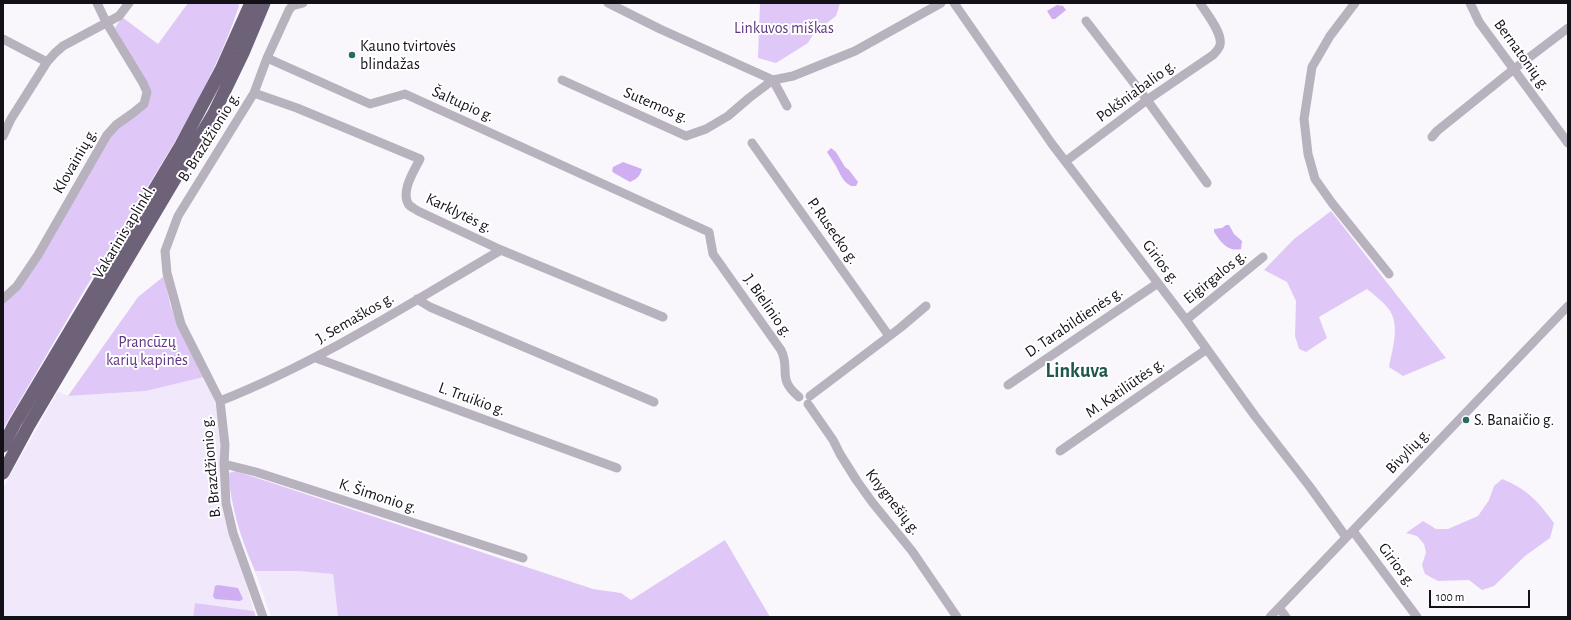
<!DOCTYPE html>
<html>
<head>
<meta charset="utf-8">
<style>
	body { margin:0 }
	#map { position:relative; width:1571px; height:620px; overflow:hidden; background:#f9f7fc; font-family:"Alegreya Sans",sans-serif }
	canvas { display:block }
	.frame { position:absolute; inset:0; border:4px solid #141018; pointer-events:none }
	.scale { position:absolute; left:1429px; top:590px; width:101px; height:18px; box-sizing:border-box; border:2px solid #141018; border-top:0; padding-left:5px; font-size:12px; line-height:14px; white-space:nowrap; color:#141018; -webkit-text-stroke:3px #fff; paint-order:stroke }
</style>
</head>
<body>
<div id="map">
<canvas width="1571" height="620"></canvas>
<div class="frame"></div>
<div class="scale">100 m</div>
</div>
<script>
const c = document.querySelector('canvas').getContext('2d');
c.lineJoin = 'round';
function fillPath(path, color) { c.fillStyle = color; c.fill(path, 'evenodd'); }
function strokePath(path, color, width, dash) { c.strokeStyle = color; c.lineWidth = width; c.lineCap = dash ? 'butt' : 'round'; c.setLineDash(dash || []); c.stroke(path); }
function drawText(font, color, halo, rows, align = 'center') {
  c.font = font + ' "Alegreya Sans",sans-serif'; c.lineWidth = 4; c.setLineDash([]); c.textBaseline = 'middle'; c.strokeStyle = halo; c.fillStyle = color; for (const [text, x, y, turn = 0] of rows) {
    c.save(); c.translate(x, y); c.rotate((+turn || 0) * Math.PI / 180); c.textAlign = isNaN(turn) ? turn : align; if (halo) c.strokeText(text, 0, 0); c.fillText(text, 0, 0); c.restore();
  }
}
fillPath(new Path2D(`
	M204 377 214 400 218 415 221 443 219 484 223 512 243 573 254 611 195 603 193 617H3V488L58 391 68 396 146 391Z
	M255 571H298L333 574 338 617H271Z`), '#f1e8fb');
fillPath(new Path2D(`
	M188 3H238L239 6C211 90 160 166 114 241 76 303 40 367 3 429V302L108 137C112 134 115 129 119 126 135 113 152 113 149 87L115 28 122 17 158 44Z
	M760 3H840L836 16 814 33 808 43 776 63 758 58Z
	M1331 211 1446 358 1403 376 1389 367C1392 350 1400 327 1390 311 1385 303 1374 295 1367 289L1319 317 1327 338 1306 352 1299 349 1295 336 1296 301 1287 282 1264 270 1294 239Z
	M164 276 170 304 179 329 204 377 146 391 68 396 138 297Z
	M236 471 593 589 621 593 631 600 725 540 770 617H338L333 574 298 571H255C240 537 232 510 228 473Z
	M1502 479C1527 489 1538 501 1554 523L1550 538 1525 556 1494 586 1482 590 1469 580 1438 581 1425 574 1422 565 1426 552 1424 544 1417 536 1406 533 1423 521 1436 529H1448L1478 516 1489 500 1494 486Z
	M195 603 254 611 256 617H193Z`), '#dfc8f8');
fillPath(new Path2D(`
	M1057 5 1063 6 1066 10 1055 19H1052L1047 11Z
	M831 148 836 152 845 167 849 170 858 182 856 186H851C842 181 841 175 836 166 833 161 830 157 827 152Z
	M623 162 642 169C640 176 637 179 630 182L614 173 612 171 613 167Z
	M1226 225H1229L1234 234 1242 241 1241 249C1227 252 1221 242 1214 232V229L1222 228Z
	M218 585 238 588 243 599 240 601 215 599 213 596 215 586Z`), '#cfaff1');
strokePath(new Path2D(`
	M303 3 292 6 289 10 267 58 370 104 405 94 709 232 713 254 781 350C791 370 776 378 799 397
	M608 3 660 29 773 80 787 106
	M954 3 1052 144 1186 320 1255 416 1310 487 1346 537
	M1355 3 1330 36 1312 67 1304 119 1308 154 1315 179 1332 203 1389 274
	M1470 3 1479 22 1568 143
	M1086 21 1147 100 1207 183
	M3 39 47 62
	M562 80 686 136 706 129 728 116 749 98 773 80 793 76 855 51 941 3
	M254 93 297 108 420 159C414 171 400 192 409 205 411 207 415 209 418 211L501 250 663 317
	M3 136 11 119 47 62 55 53 63 46 119 16 129 3
	M1432 137 1437 131 1514 69 1568 28
	M752 143 889 336
	M1066 161 1147 100 1213 55C1216 52 1219 49 1220 45 1223 33 1206 13 1200 3
	M3 299 17 286 38 255 107 135 116 125 133 113 144 104 147 92 143 83 106 22 97 3
	M417 299 430 307 654 402
	M1186 320 1263 257
	M316 358 617 468
	M1008 385 1158 283
	M810 396 900 328 926 306
	M220 401C319 362 409 304 501 250
	M808 404 833 440 840 454 857 481 872 502 912 551 957 617
	M1060 451 1207 349
	M224 464 256 472 523 558
	M1353 531 1417 617
	M1279 608 1286 617
	M263 617 233 533 226 503 224 464 225 445 220 401 181 324 167 273 165 251 178 216 254 93 267 58
	M1270 617 1568 306`), '#b7b2bd', 9);
strokePath(new Path2D(`
	M3 446 15 423 181 145 222 68 251 3
	M3 473 29 425 214 113 243 53 264 3`), '#6d6278', 13);
for (const [x, y, r, color] of [
	[352,55,4,"#266c60"],
	[1466,420,4,"#266c60"]
]) { const dot = new Path2D(); dot.arc(x, y, r, 0, 2 * Math.PI); c.fillStyle = color; c.fill(dot); strokePath(dot, '#fff', 1.5); }
drawText('16px', '#603884', '#fff', [
	["Linkuvos miškas",784,28],
	["Prancūzų",147,342],
	["karių kapinės",147,360]
]);
drawText('16px', '#141018', '#fff', [
	["Kauno tvirtovės",360,46],
	["blindažas",360,64],
	["S. Banaičio g.",1474,420]
], 'left');
drawText('16px', '#141018', '#fff', [
	["Bernatonių g.",1522,55,54],
	["Pokšniabalio g.",1136,91,-36],
	["Šaltupio g.",463,104,24],
	["Sutemos g.",656,105,23],
	["B. Brazdžionio g.",209,137,-58],
	["Klovainių g.",75,161,-60],
	["Karklytės g.",459,213,26],
	["P. Rusecko g.",833,231,55],
	["Vakarinis aplinkl.",124,232,-59],
	["Girios g.",1161,262,53],
	["Eigirgalos g.",1215,277,-39],
	["J. Bielinio g.",768,306,55],
	["J. Semaškos g.",355,318,-30],
	["D. Tarabildienės g.",1074,322,-34],
	["M. Katiliūtės g.",1125,388,-35],
	["L. Truikio g.",472,399,20],
	["Bivylių g.",1408,451,-46],
	["B. Brazdžionio g.",211,467,-95],
	["K. Šimonio g.",378,496,18],
	["Knygnešių g.",893,502,52],
	["Girios g.",1397,565,53]
]);
drawText('bold 20px', '#1f574d', '#fff', [
	["Linkuva",1077,371]
]);
</script>
</body>
</html>
